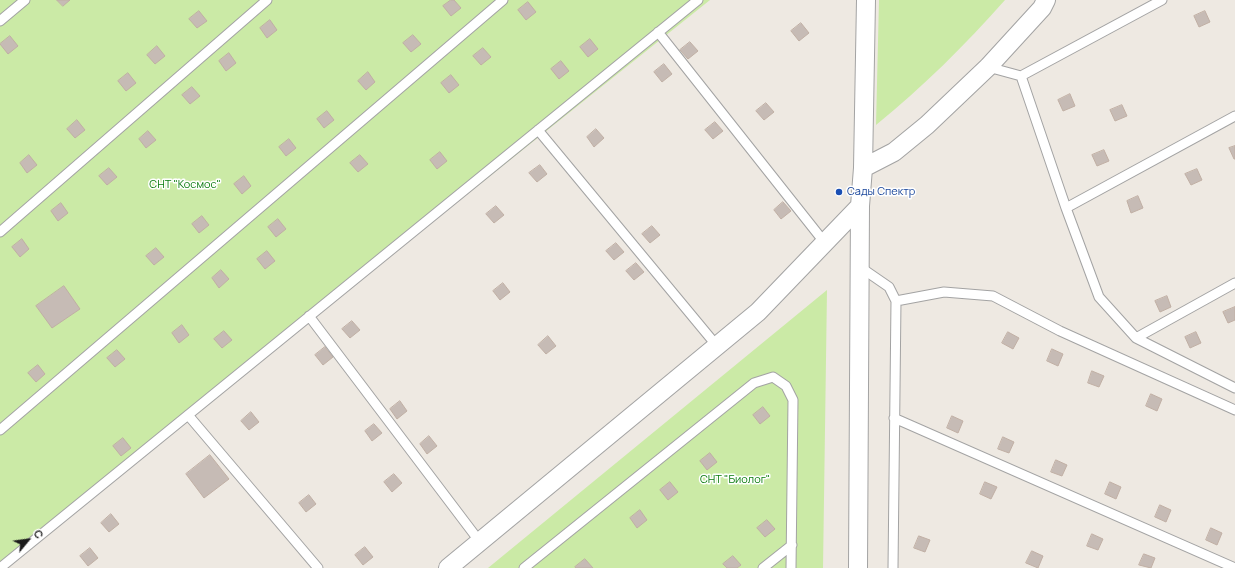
<!DOCTYPE html>
<html>
<head>
<meta charset="utf-8">
<style>
	body { margin:0 }
	#map { position:relative; width:1235px; height:568px; overflow:hidden; background:#eee9e2; font-family:Manrope,sans-serif }
	canvas { display:block }
	.north { position:absolute; left:8px; top:520px; width:40px; height:40px; -webkit-text-stroke:3px #fff; paint-order:stroke; rotate:61deg; font-size:11px; font-weight:700; line-height:16px; text-align:center; color:#1c1c1c }
	.north::after { content:''; display:block; margin:auto; width:14px; height:18px; background:#1c1c1c; clip-path:polygon(50% 0,100% 100%,50% 72%,0 100%) }
</style>
</head>
<body>
<div id="map">
<canvas width="1235" height="568"></canvas>
<div class="north">С</div>
</div>
<script>
const c = document.querySelector('canvas').getContext('2d');
c.lineJoin = 'round';
function fillPath(path, color) { c.fillStyle = color; c.fill(path, 'evenodd'); }
function strokePath(path, color, width, dash) { c.strokeStyle = color; c.lineWidth = width; c.lineCap = dash ? 'butt' : 'round'; c.setLineDash(dash || []); c.stroke(path); }
function drawText(font, color, halo, rows, align = 'center') {
  c.font = font + ' Manrope,sans-serif'; c.lineWidth = 3; c.setLineDash([]); c.textBaseline = 'middle'; c.strokeStyle = halo; c.fillStyle = color; for (const [text, x, y, turn = 0] of rows) {
    c.save(); c.translate(x, y); c.rotate((+turn || 0) * Math.PI / 180); c.textAlign = isNaN(turn) ? turn : align; if (halo) c.strokeText(text, 0, 0); c.fillText(text, 0, 0); c.restore();
  }
}
fillPath(new Path2D(`
	M0 0H710L0 568Z
	M879 0H1005C965 45 923 87 876 125Z
	M827 290 823 568H488Z`), '#cbeaa6');
const building = new Path2D(`
	M57 0H70L63 6Z
	M451 0H454L461 8 451 16 443 6Z
	M528 2 536 12 526 20 518 10Z
	M199 11 207 21 197 28 189 19Z
	M1205 11 1210 22 1199 27 1194 16Z
	M270 20 277 30 267 38 260 28Z
	M801 23 809 33 799 41 791 31Z
	M413 35 421 44 411 52 403 43Z
	M10 36 18 46 8 54 0 44Z
	M590 39 598 49 588 57 580 47Z
	M690 42 698 51 688 59 680 50Z
	M157 46 165 56 155 64 147 55Z
	M483 48 491 57 481 65 473 56Z
	M229 53 236 63 226 71 219 61Z
	M561 61 569 71 559 79 551 69Z
	M664 64 672 74 662 82 654 72Z
	M368 72 375 82 366 90 358 81Z
	M128 73 136 83 126 91 118 81Z
	M451 75 459 85 449 93 441 83Z
	M192 87 200 96 190 104 182 95Z
	M1070 94 1075 106 1063 111 1058 100Z
	M766 103 774 112 764 120 756 111Z
	M1122 105 1127 116 1115 121 1110 110Z
	M327 111 334 120 324 128 317 119Z
	M77 120 85 130 75 138 67 129Z
	M715 122 723 131 713 139 705 130Z
	M596 129 604 138 594 147 587 137Z
	M148 131 156 140 146 148 139 139Z
	M289 139 296 148 286 156 279 147Z
	M1235 146V159H1234L1229 148Z
	M1104 150 1109 161 1097 166 1092 155Z
	M440 152 447 161 437 169 430 160Z
	M29 155 37 165 27 173 20 163Z
	M360 155 368 164 358 172 350 163Z
	M540 165 547 174 537 182 529 173Z
	M109 168 117 177 107 185 99 176Z
	M1197 169 1202 180 1191 185 1185 174Z
	M244 176 251 186 242 194 234 184Z
	M1138 196 1143 208 1131 213 1127 201Z
	M783 202 791 211 781 219 774 210Z
	M61 203 68 213 58 221 51 211Z
	M496 206 504 215 494 223 486 214Z
	M202 216 209 225 199 233 192 224Z
	M278 219 286 229 276 237 268 227Z
	M652 226 660 235 650 243 642 234Z
	M22 239 29 249 20 257 12 247Z
	M616 243 624 252 614 260 606 251Z
	M156 248 164 257 154 265 146 256Z
	M267 251 275 261 265 269 257 259Z
	M636 263 644 272 634 280 626 271Z
	M221 270 229 279 219 288 212 278Z
	M503 283 510 292 500 300 493 291Z
	M64 286 80 309 52 328 36 306Z
	M1167 296 1171 307 1160 312 1155 301Z
	M1235 307V320L1228 323 1223 312Z
	M352 321 360 330 350 338 342 329Z
	M182 325 189 335 179 343 172 333Z
	M224 331 232 340 222 348 214 339Z
	M1008 332 1019 338 1013 349 1002 343Z
	M1196 332 1201 343 1190 348 1185 337Z
	M548 336 556 346 546 354 538 345Z
	M325 347 333 357 323 365 315 355Z
	M1052 349 1063 354 1058 366 1047 361Z
	M117 350 125 359 115 367 107 358Z
	M38 365 45 374 36 382 28 373Z
	M1092 371 1104 376 1099 387 1088 383Z
	M1151 394 1162 399 1157 411 1146 406Z
	M400 401 407 411 397 419 390 409Z
	M763 407 770 416 760 424 753 415Z
	M251 412 259 422 249 430 241 421Z
	M952 416 963 421 958 433 947 428Z
	M374 424 382 433 372 441 365 431Z
	M429 436 437 446 427 454 420 444Z
	M1003 437 1014 442 1009 453 998 449Z
	M123 438 131 448 121 456 113 446Z
	M710 453 717 462 707 470 700 461Z
	M210 455 229 479 204 498 186 474Z
	M1056 460 1067 465 1062 476 1051 472Z
	M394 474 402 483 392 492 384 482Z
	M670 482 678 492 668 500 660 490Z
	M985 482 997 487 991 499 980 494Z
	M1110 482 1121 487 1116 499 1105 494Z
	M309 495 316 504 306 512 299 503Z
	M1160 505 1171 510 1166 522 1155 517Z
	M640 510 647 520 637 528 630 518Z
	M111 514 119 524 109 532 101 523Z
	M767 520 775 529 765 537 757 528Z
	M1211 528 1222 533 1217 545 1206 540Z
	M1092 534 1103 539 1098 550 1087 546Z
	M919 536 930 540 925 552 914 548Z
	M365 547 373 557 363 565 355 555Z
	M90 548 98 558 88 566 80 556Z
	M1032 551 1043 556 1038 568 1026 563Z
	M1144 554 1155 558 1151 568 1139 565Z
	M733 556 741 565 737 568H727L723 564Z
	M585 559 593 568H576L575 567Z`);
fillPath(building, '#c6bbb5');
strokePath(building, '#c0afa4', 1);
const lane = new Path2D(`
	M0 21 25 0
	M658 32 825 243
	M988 67 1021 76 1162 0
	M1021 76 1066 208 1099 297 1136 338 1235 388
	M538 130 717 346
	M1066 208 1235 116
	M0 232 267 0
	M860 267 889 287 896 301 893 568
	M896 301 944 292 993 296 1060 331 1235 410
	M309 316 480 542
	M1136 338 1235 283
	M188 415 318 568
	M894 418 1235 568
	M0 430 503 0
	M0 568 698 0
	M524 568 754 383 773 377 786 386 793 400 791 568
	M763 568 792 545`);
const street = new Path2D(`
	M863 168 894 152 927 125 988 67 1042 8 1046 0
	M448 568 758 312 860 206
	M858 568 860 206 863 168 866 0`);
strokePath(lane, '#a3a3a3', 11);
strokePath(street, '#a3a3a3', 20);
strokePath(lane, '#fff', 9);
strokePath(street, '#fff', 18);
for (const [x, y, r, color] of [
	[839,192,4,"#1a4fb4"]
]) { const dot = new Path2D(); dot.arc(x, y, r, 0, 2 * Math.PI); c.fillStyle = color; c.fill(dot); strokePath(dot, '#fff', 1.5); }
drawText('11px', '#097b0d', '#fff', [
	["СНТ \"Космос\"",185,185],
	["СНТ \"Биолог\"",735,480]
]);
drawText('11px', '#164399', '#fff', [
	["Сады Спектр",847,192]
], 'left');
</script>
</body>
</html>
